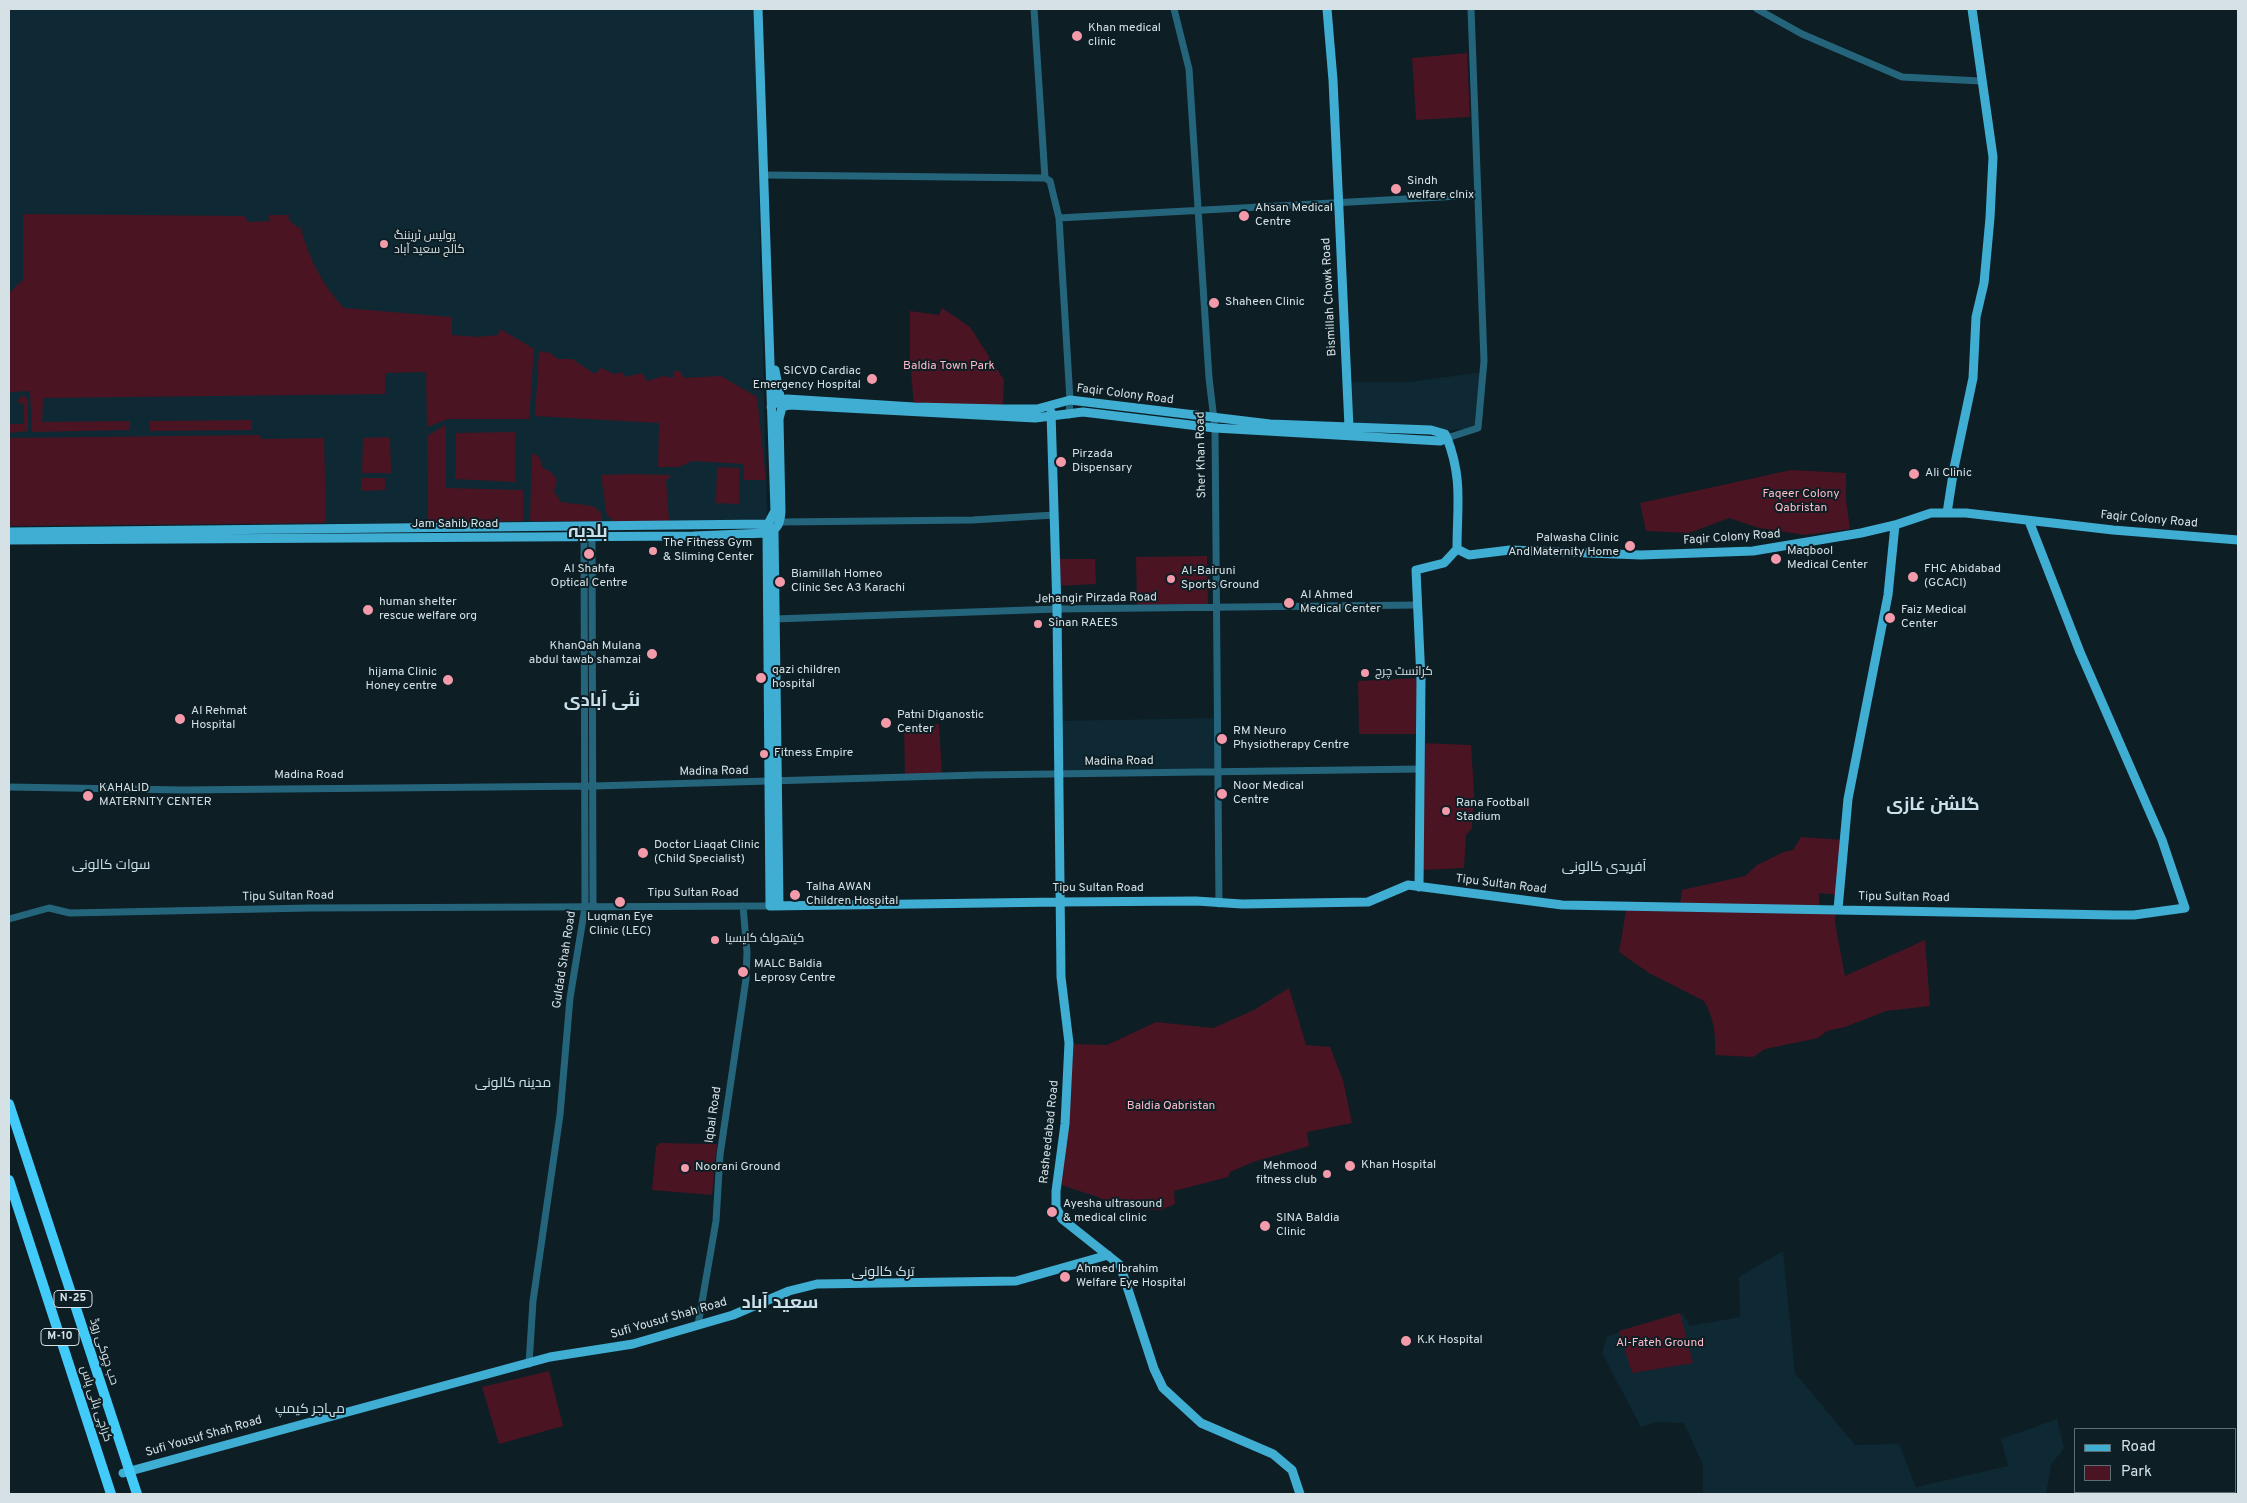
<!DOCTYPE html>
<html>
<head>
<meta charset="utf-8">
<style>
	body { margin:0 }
	#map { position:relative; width:2247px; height:1503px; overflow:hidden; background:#0d1e25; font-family:Overpass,sans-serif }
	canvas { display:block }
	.frame { position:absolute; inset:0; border:10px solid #d6e1e5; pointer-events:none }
	.legend { position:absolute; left:2074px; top:1428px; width:162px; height:65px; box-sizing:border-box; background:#0d1e25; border:1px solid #5d6c72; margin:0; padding:6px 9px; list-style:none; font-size:15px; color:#d6e1e5 }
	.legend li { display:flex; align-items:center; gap:10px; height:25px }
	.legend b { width:25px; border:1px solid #5d6c72 }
</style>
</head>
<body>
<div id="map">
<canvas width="2247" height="1503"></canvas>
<div class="frame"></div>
<ul class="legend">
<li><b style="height:6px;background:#40add3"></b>Road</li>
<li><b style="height:14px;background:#4a1423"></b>Park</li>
</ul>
</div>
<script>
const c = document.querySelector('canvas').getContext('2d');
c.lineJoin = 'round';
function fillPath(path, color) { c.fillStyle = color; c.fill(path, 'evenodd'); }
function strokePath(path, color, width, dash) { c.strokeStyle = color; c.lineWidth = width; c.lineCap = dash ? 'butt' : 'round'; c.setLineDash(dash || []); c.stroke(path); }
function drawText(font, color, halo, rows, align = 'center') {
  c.font = font + ' Overpass,Cairo,sans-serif'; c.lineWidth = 4; c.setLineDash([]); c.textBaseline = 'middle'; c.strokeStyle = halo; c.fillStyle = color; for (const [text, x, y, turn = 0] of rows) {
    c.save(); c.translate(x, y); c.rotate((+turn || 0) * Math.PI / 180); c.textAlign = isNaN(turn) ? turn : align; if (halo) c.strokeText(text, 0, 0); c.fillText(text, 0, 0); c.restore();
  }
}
fillPath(new Path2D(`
	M9 9H754L767 516 764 520 9 526Z
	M1484 372 1478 428 1439 431 1349 427 1347 382H1409Z
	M1217 718V771L1058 774V721Z
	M1783 1251 1795 1373 1855 1445 1899 1444 1916 1487 2008 1466 2001 1439 2057 1419 2064 1448 2051 1465 2046 1494H1703V1465L1684 1423 1657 1422 1641 1427 1602 1353 1607 1336 1683 1314 1690 1326 1740 1317 1739 1277Z`), '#0e2933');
fillPath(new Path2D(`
	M1467 53 1470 117 1416 120 1412 58Z
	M23 214 244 216 248 222 270 221 268 215H290L288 219 298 228 300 226C309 258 322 285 344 308L452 317V335L477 337 498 335 500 329 534 349 529 419H448L427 427 426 372 385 373V394L43 398 42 422 130 421V430L32 432 30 391 9 392V293L23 280Z
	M942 308 970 327 1004 380 1003 409 914 407 910 359V311L939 315Z
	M539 351 550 353 558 359H572L595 374 601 368 614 374 622 372 625 377 642 373 647 381 663 376 673 378 674 371H680L684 378 721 376 757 397 766 480H744V464L692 461 679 467H658L659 423 535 416Z
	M25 396 28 400V431L9 433V424H24V403H18L19 397Z
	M252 420V430L150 431V421Z
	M446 425V488L523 490V521L478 522 477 517H473V522H428L427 436Z
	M515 432V482L455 479 456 433Z
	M260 435 261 439 324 438 326 523 9 526V438Z
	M390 437 391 473H362L363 438Z
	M532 453 539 457 543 468 551 472 557 480 554 491 561 502 593 506 602 514V521H530Z
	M717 467 739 468V504L716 503Z
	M1791 470 1846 473V500L1850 529 1805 535 1759 528 1729 518 1689 533 1646 531 1640 503Z
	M633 474 670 475V479H666L669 521H611V517H607L601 475Z
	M361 478H385V490L361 491Z
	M1207 556 1208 604 1137 605 1136 557Z
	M1055 559H1095L1096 584 1056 586Z
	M1419 678 1420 734H1359L1358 681Z
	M939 724 942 776 905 778 904 725Z
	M1420 743 1471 745 1474 793 1472 828 1466 835 1464 868 1421 870Z
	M1801 837 1844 840 1839 895 1819 893V908L1836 909 1835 923 1845 976 1925 940 1930 1006 1886 1011 1845 1027 1827 1031 1818 1038 1765 1049 1753 1057 1715 1055C1716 1036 1714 1017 1704 1001L1649 973 1619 952 1627 905 1680 904 1682 890 1745 876 1757 865 1784 852 1793 850Z
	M1289 988 1306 1045 1330 1047 1343 1080 1352 1123 1307 1132 1309 1146 1253 1162 1230 1172 1228 1177 1174 1191 1175 1204 1161 1210 1119 1208 1098 1197 1055 1183 1071 1044 1107 1045 1156 1022 1213 1028 1254 1010Z
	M659 1143 717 1144 712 1195 652 1190 656 1147Z
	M1680 1313 1693 1363 1632 1373 1619 1331Z
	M549 1371 563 1426 499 1444 482 1387Z`), '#4a1423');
strokePath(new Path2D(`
	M1034 9 1045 178 1050 181 1059 218 1070 400 1069 415
	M1174 9 1189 69 1209 378 1215 428 1219 904
	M1757 9 1802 34 1902 77 1981 81
	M765 175 1045 178
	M1059 218 1478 195
	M1447 438 1478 428 1484 361 1471 9
	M780 522 973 520 1054 515
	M592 527 593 907
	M775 619 1057 609 1417 605
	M9 787 183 790 594 786 978 775 1420 769
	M9 919 49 908 70 913 310 908 770 906
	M698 1325 716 1221 720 1155 746 979 747 952 743 906
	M529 1364 533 1301 560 1115 570 998 585 907 584 533`), '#25657c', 7);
strokePath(new Path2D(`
	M1327 9 1333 80 1349 427
	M771 407 778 400 787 399 914 407 1003 409H1037L1070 400 1270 424 1431 430 1445 434 1447 438 1440 441 1215 428 1083 412 1035 418 790 405 782 407
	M1051 412 1057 609 1061 977 1069 1043 1065 1124 1056 1191V1207L1062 1219 1120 1265 1154 1369 1163 1388 1201 1423 1273 1454 1292 1470 1300 1494
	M1447 438C1463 479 1457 507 1457 549L1469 555 1510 550 1641 555 1753 551 1861 533 1895 525 1931 513H1966L2113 530 2238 540
	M1947 513 1954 468 1973 378 1976 317 1984 283 1990 218 1993 157 1972 9
	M774 531 779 906
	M9 532 768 524 775 511 758 9
	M767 533 770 906 1059 902 1196 901 1242 904 1368 902 1408 885 1562 905 2114 915H2134L2185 908 2162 840 2080 652 2029 521
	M9 540 694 536 767 533C778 529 780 524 781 512L779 419 782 407 775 370
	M1419 887 1421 680 1416 570 1444 563 1457 549
	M1838 909 1848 799 1888 595 1895 525
	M123 1473 550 1357 633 1344 733 1315 789 1291 817 1284 1016 1281 1108 1255`), '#40add3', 9);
strokePath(new Path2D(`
	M9 1104 137 1494
	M9 1180 111 1494`), '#42caf8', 10);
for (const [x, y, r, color] of [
	[1077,36,6,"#f39aab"],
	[1396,189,6,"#f39aab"],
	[1244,216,6,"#f39aab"],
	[384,244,5,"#f39aab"],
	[1214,303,6,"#f39aab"],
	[872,379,6,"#f39aab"],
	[1061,462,6,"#f39aab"],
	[1914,474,6,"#f39aab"],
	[1630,546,6,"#f39aab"],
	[653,551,5,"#f39aab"],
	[589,554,6,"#f39aab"],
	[1776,559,6,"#f39aab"],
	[1913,577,6,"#f39aab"],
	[1171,579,5,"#f39aab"],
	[780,582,6,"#f39aab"],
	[1289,603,6,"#f39aab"],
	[368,610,6,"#f39aab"],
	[1890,618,6,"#f39aab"],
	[1038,624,5,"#f39aab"],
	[652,654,6,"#f39aab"],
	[1365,673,5,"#f39aab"],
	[761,678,6,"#f39aab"],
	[448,680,6,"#f39aab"],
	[180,719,6,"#f39aab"],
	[886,723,6,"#f39aab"],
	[1222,739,6,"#f39aab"],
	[764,754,5,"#f39aab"],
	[1222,794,6,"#f39aab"],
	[88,796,6,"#f39aab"],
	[1446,811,5,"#f39aab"],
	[643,853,6,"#f39aab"],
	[795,895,6,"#f39aab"],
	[620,902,6,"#f39aab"],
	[715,940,5,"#f39aab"],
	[743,972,6,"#f39aab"],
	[1350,1166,6,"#f39aab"],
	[685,1168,5,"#f39aab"],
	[1327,1174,5,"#f39aab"],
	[1052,1212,6,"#f39aab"],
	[1265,1226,6,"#f39aab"],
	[1065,1277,6,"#f39aab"],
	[1406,1341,6,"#f39aab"]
]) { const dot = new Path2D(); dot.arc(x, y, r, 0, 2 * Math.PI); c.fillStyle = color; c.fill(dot); strokePath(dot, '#0d1e25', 2); }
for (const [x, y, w] of [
	[73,1299,38],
	[60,1337,38]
]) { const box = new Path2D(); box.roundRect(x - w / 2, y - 8.5, w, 17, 4); c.fillStyle = '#0d1e25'; c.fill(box); strokePath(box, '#d6e1e5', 1); }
drawText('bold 11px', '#d6e1e5', null, [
	["N-25",73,1299],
	["M-10",60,1337]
]);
drawText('12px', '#d6e1e5', '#0d1e25', [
	["Khan medical",1088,29],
	["clinic",1088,43],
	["Sindh",1407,182],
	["welfare clnix",1407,196],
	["Ahsan Medical",1255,209],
	["Centre",1255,223],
	["پولیس ٹریننگ",394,237],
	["کالج سعید آباد",394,251],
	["Shaheen Clinic",1225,303],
	["SICVD Cardiac",861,372,"right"],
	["Emergency Hospital",861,386,"right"],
	["Pirzada",1072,455],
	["Dispensary",1072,469],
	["Ali Clinic",1925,474],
	["Palwasha Clinic",1619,539,"right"],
	["And Maternity Home",1619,553,"right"],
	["The Fitness Gym",663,544],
	["& Sliming Center",663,558],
	["Maqbool",1787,552],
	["Medical Center",1787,566],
	["Al Shahfa",589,570,"center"],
	["Optical Centre",589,584,"center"],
	["FHC Abidabad",1924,570],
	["(GCACI)",1924,584],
	["Al-Bairuni",1181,572],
	["Sports Ground",1181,586],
	["Biamillah Homeo",791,575],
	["Clinic Sec A3 Karachi",791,589],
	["Al Ahmed",1300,596],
	["Medical Center",1300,610],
	["human shelter",379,603],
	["rescue welfare org",379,617],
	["Faiz Medical",1901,611],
	["Center",1901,625],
	["Sinan RAEES",1048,624],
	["KhanQah Mulana",641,647,"right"],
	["abdul tawab shamzai",641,661,"right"],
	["qazi children",772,671],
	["hospital",772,685],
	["hijama Clinic",437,673,"right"],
	["Honey centre",437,687,"right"],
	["کرائسٹ چرچ",1375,673],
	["Al Rehmat",191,712],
	["Hospital",191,726],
	["Patni Diganostic",897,716],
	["Center",897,730],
	["RM Neuro",1233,732],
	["Physiotherapy Centre",1233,746],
	["Fitness Empire",774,754],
	["Noor Medical",1233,787],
	["Centre",1233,801],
	["KAHALID",99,789],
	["MATERNITY CENTER",99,803],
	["Rana Football",1456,804],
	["Stadium",1456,818],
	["Doctor Liaqat Clinic",654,846],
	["(Child Specialist)",654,860],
	["Talha AWAN",806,888],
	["Children Hospital",806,902],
	["Luqman Eye",620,918,"center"],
	["Clinic (LEC)",620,932,"center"],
	["کیتھولک کلیسیا",725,940],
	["MALC Baldia",754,965],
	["Leprosy Centre",754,979],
	["Khan Hospital",1361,1166],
	["Mehmood",1317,1167,"right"],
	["fitness club",1317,1181,"right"],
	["Noorani Ground",695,1168],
	["Ayesha ultrasound",1063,1205],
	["& medical clinic",1063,1219],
	["SINA Baldia",1276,1219],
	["Clinic",1276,1233],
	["Ahmed Ibrahim",1076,1270],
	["Welfare Eye Hospital",1076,1284],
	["K.K Hospital",1417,1341]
], 'left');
drawText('12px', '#d6e1e5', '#0d1e25', [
	["Bismillah Chowk Road",1330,297,-93],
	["Faqir Colony Road",1125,395,7],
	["Sher Khan Road",1202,455,-91],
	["Faqir Colony Road",2149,520,5],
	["Jam Sahib Road",455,525],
	["Faqir Colony Road",1732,538,-4],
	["Jehangir Pirzada Road",1096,599,-1],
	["Madina Road",1119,762,-1],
	["Madina Road",714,772,-1],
	["Madina Road",309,776],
	["Tipu Sultan Road",1501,885,7],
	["Tipu Sultan Road",1098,889],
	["Tipu Sultan Road",693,894],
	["Tipu Sultan Road",288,897,-1],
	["Tipu Sultan Road",1904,898,1],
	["Guldad Shah Road",565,960,-81],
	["Iqbal Road",714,1115,-82],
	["Rasheedabad Road",1050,1132,-84],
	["Sufi Yousuf Shah Road",669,1319,-16],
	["حب چوکی روڈ",103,1352,72],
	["کراچی بائی پاس",95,1404,72],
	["Sufi Yousuf Shah Road",204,1437,-16]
]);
drawText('12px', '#ffbbc7', '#0d1e25', [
	["Baldia Town Park",949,367],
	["Faqeer Colony",1801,495],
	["Qabristan",1801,509],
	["Baldia Qabristan",1171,1107],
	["Al-Fateh Ground",1660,1344]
]);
drawText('14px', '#cae0ea', '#0d1e25', [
	["سوات کالونی",111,866],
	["آفریدی کالونی",1604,868],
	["مدینہ کالونی",513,1084],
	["ترک کالونی",883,1273],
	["مہاجر کیمپ",310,1410]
]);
drawText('bold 18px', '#cae0ea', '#0d1e25', [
	["بلدیہ",588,533],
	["نئی آبادی",602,702],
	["گلشن غازی",1933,806],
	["سعید آباد",780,1304]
]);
</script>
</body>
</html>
